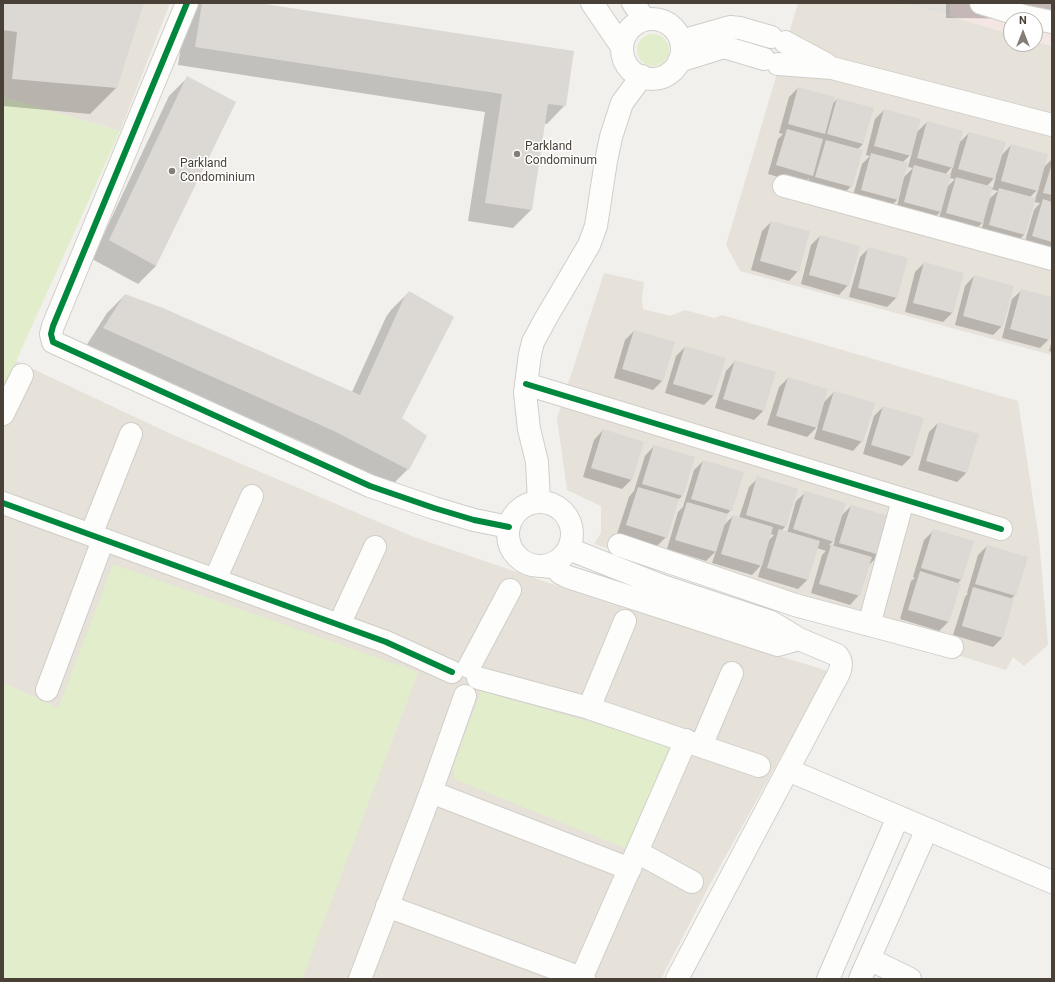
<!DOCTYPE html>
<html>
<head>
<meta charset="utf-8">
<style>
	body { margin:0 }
	#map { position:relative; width:1055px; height:982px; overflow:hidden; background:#f2f0ec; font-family:Roboto,sans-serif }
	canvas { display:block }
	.frame { position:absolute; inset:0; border:4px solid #494137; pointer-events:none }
	.north { position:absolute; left:1003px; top:12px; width:40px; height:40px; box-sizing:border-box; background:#fff; border:1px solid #b6b3af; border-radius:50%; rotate:0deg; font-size:11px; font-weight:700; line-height:16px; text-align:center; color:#494137 }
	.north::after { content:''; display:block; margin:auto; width:14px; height:18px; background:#847e76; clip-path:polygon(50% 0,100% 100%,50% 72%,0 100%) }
</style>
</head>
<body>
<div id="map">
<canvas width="1055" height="982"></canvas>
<div class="frame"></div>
<div class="north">N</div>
</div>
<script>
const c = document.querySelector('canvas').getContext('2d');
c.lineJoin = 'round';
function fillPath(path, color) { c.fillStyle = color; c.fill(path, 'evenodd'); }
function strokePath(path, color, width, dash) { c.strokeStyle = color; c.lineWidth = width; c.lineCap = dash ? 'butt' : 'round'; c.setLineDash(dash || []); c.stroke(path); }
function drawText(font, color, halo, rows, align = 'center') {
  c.font = font + ' Roboto,sans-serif'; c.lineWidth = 3; c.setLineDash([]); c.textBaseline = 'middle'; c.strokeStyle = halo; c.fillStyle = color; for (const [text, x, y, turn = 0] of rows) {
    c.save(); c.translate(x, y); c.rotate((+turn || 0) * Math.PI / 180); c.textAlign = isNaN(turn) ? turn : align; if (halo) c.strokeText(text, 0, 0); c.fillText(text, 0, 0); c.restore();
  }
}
fillPath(new Path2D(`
	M3 3H170L120 131 3 97Z
	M798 3H899L950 16 1011 34V44H1035V41L1052 46V355L740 271 726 245Z
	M604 273 644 282 642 298 643 309 670 316 685 310 714 318 722 315 1018 401 1039 539 1048 645 1024 666 1013 657 1006 670 594 544 601 533V506L567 490 557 418Z
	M16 361 171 434 414 537 605 602 831 672 779 760 709 886 661 979H301L418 672 58 708 3 683V390Z`), '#e6e1d9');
fillPath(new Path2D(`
	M899 3H1052V46L1035 41V20H1011V34L950 16Z`), '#f4e6e3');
fillPath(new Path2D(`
	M637 50a16 16 0 1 1 32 0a16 16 0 1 1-32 0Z
	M3 97 120 131 3 390Z
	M113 564 418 672 302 979H3V683L58 708Z
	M481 691 671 745 629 850 454 779 453 767Z`), '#e1edcb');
fillPath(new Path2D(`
	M899 3H950V16Z`), '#e1dfdb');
fillPath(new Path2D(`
	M3 3H143L116 88 90 114 3 106Z
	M197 3H251L565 105 547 124 544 123 531 210 513 228 468 221 485 112 178 65 186 14Z
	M946 3H1052V19L946 18Z
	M187 78 156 266 138 284 92 259 169 96Z
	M798 88 832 104 837 99 863 144 857 150 851 186 842 196 807 186 809 178 803 184 768 174 778 139 783 134 779 133 789 97Z
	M884 110 916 133 927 122 959 143 969 133 1001 156 1011 145 1043 168 1052 159V253L1024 245 1034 210 1040 203 1034 202 1024 235 1015 244 980 234 984 221 973 232 938 222 941 211 931 221 896 211 904 177 913 168 908 167 912 153 902 163 906 164 897 200 888 209 852 199 862 164 870 156 866 155 875 119ZM953 166 950 176 945 175 950 169ZM996 176 993 188 987 186ZM949 178 955 179 946 188ZM1039 188 1035 199 1029 198ZM991 189 998 191 988 200Z
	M771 222 798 271 789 281 751 270 762 231Z
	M820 236 848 285 839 295 801 284 811 245Z
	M869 248 896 298 887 307 849 297 860 257Z
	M924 263 952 313 943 322 905 312 915 272Z
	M974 276 1002 326 993 335 955 325 965 286Z
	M1022 290 1052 298V329L1049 339 1040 348 1002 338 1012 299Z
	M409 292 401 418 408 469 390 487 316 448 86 346 107 313 125 295 352 392 386 317 391 310Z
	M634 331 662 381 653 390 614 378 625 340Z
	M1052 340V352L1049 351Z
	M685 347 724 358 713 396 704 405 665 393 676 356Z
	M735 361 763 411 754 420 715 408 726 371Z
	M788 378 823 403 834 392 862 441 853 451 814 439 818 426 807 437 767 425 779 387Z
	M883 407 911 457 902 466 863 454 874 416Z
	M938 423 966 473 957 482 918 470 929 432Z
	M603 430 642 442 631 480 622 489 583 477 594 440Z
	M654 446 693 458 682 496 677 501 666 537 657 546 617 534 629 497 634 491 645 456Z
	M703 461 731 510 726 515 723 526 733 516 739 518 749 487 758 478 797 489 785 527 781 531 787 533 796 501 806 492 841 516 851 506 879 555 870 564H869L859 595 850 605 811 593 822 555 826 551 817 548 807 580 798 589 758 577 762 564 752 575 712 563 716 551 706 561 667 549 678 512 683 507 694 470ZM770 534 774 535 768 541ZM835 540 833 546 829 545Z
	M933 531 961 580 957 584H960L948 622 939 631 900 619 911 581 915 578 913 577 924 540Z
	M987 546 1015 595 1011 599 1013 600 1002 638 993 647 953 635 965 597 968 593H967L978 555Z`), '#0003');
fillPath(new Path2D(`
	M3 3H144L117 88 12 79 17 32 3 30Z
	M202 3H258L574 51 566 106 548 104 532 210 485 203 502 94 195 47Z
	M187 76 236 102 156 266 109 240Z
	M798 87 835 97 825 134 788 124Z
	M837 98 874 108 863 144 827 134Z
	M884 109 921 119 911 156 874 146Z
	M927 121 963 131 953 168 917 158Z
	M787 129 823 139 813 176 776 165Z
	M969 132 1006 142 995 179 958 169Z
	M826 140 863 150 852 187 815 177Z
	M1011 144 1048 154 1038 191 1001 181Z
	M871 153 908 163 898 200 861 190Z
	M1052 163V195L1043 193Z
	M914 165 951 175 941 212 904 202Z
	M956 177 993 187 983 223 946 213Z
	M999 188 1036 198 1025 235 989 225Z
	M1043 199 1052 202V242L1032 236Z
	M771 221 810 231 799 272 760 261Z
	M820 235 860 246 849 286 809 275Z
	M868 247 908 258 897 298 858 288Z
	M924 262 964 273 953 313 913 303Z
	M974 275 1014 286 1003 327 963 316Z
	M1021 289 1052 297V332L1050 340 1010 329Z
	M409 291 454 317 402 418 427 436 409 470 334 431 103 328 125 294 163 308 360 395 404 298Z
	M634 330 675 342 663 381 622 369Z
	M685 346 726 358 714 396 673 384Z
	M735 360 776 372 764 411 723 399Z
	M788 377 828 389 817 428 776 416Z
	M834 391 875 403 863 442 822 430Z
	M883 406 924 418 912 457 871 445Z
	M938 422 979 434 967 473 926 461Z
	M603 429 644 442 632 480 591 468Z
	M654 445 695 457 683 496 642 484Z
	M703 460 744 472 732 511 691 499Z
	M757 476 798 489 786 527 746 515Z
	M638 487 679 499 667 538 626 525Z
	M805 491 846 503 834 542 793 529Z
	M687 502 728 514 716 552 675 540Z
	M851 505 892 517 880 555 839 543Z
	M733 515 773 527 762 566 721 554Z
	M779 529 820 541 808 580 767 568Z
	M933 529 974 541 962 580 921 568Z
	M831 545 872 557 860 596 819 584Z
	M987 545 1028 557 1016 596 975 584Z
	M920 571 961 584 949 622 908 610Z
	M973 587 1014 599 1003 638 962 626Z`), '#dcd9d4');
const minor = new Path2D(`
	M187 3 53 326 51 334 53 342 370 486 434 508 474 520 509 527
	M592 3 622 47
	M633 3 645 20
	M981 3 1023 16 1052 22
	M622 49a30 30 0 1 1 60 0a30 30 0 1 1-60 0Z
	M681 41 730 27 740 28 771 37
	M785 42 826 64
	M679 61 724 47 764 59
	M778 64 832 68 1052 125
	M784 186 1052 259
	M526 384 1001 529
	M3 414 22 375
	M539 502 537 462 529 429 525 393 530 354 533 342 546 318 589 245 596 226 606 161 611 137 622 103 642 76
	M508 534a32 32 0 1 1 64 0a32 32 0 1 1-64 0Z
	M3 503 386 642 452 672
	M91 535 131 434
	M619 545 795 605 952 647
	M569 549 662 586 771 622 799 639 837 655C842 661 842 666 839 673L677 979
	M544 566 558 568 560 573 568 577 778 645 799 639
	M215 580 252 496
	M339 625 375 547
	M869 625 903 500
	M469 667 510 590
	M478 678 589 708 759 766
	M47 690 103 540
	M589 708 625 621
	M701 746 732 673
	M788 770 1052 882
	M431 792 630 869
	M637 852 692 882
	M387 906 584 979
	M869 959 910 979
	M360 979 431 792 465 696
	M581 979 686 740
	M828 979 898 817
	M860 979 927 829`);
strokePath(minor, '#d0cec9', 24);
strokePath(minor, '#fdfdfc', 22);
strokePath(new Path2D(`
	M187 3 53 326 51 334 53 342 370 486 434 508 474 520 509 527
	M526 384 1001 529
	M3 503 386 642 452 672`), '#00873e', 6);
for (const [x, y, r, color] of [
	[517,154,4,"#847e76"],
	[172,171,4,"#847e76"]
]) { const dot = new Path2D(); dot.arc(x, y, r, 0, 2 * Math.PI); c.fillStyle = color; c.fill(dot); strokePath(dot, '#fff', 1.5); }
drawText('12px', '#494137', '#fff', [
	["Parkland",525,147],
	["Condominum",525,161],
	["Parkland",180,164],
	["Condominium",180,178]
], 'left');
</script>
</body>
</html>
